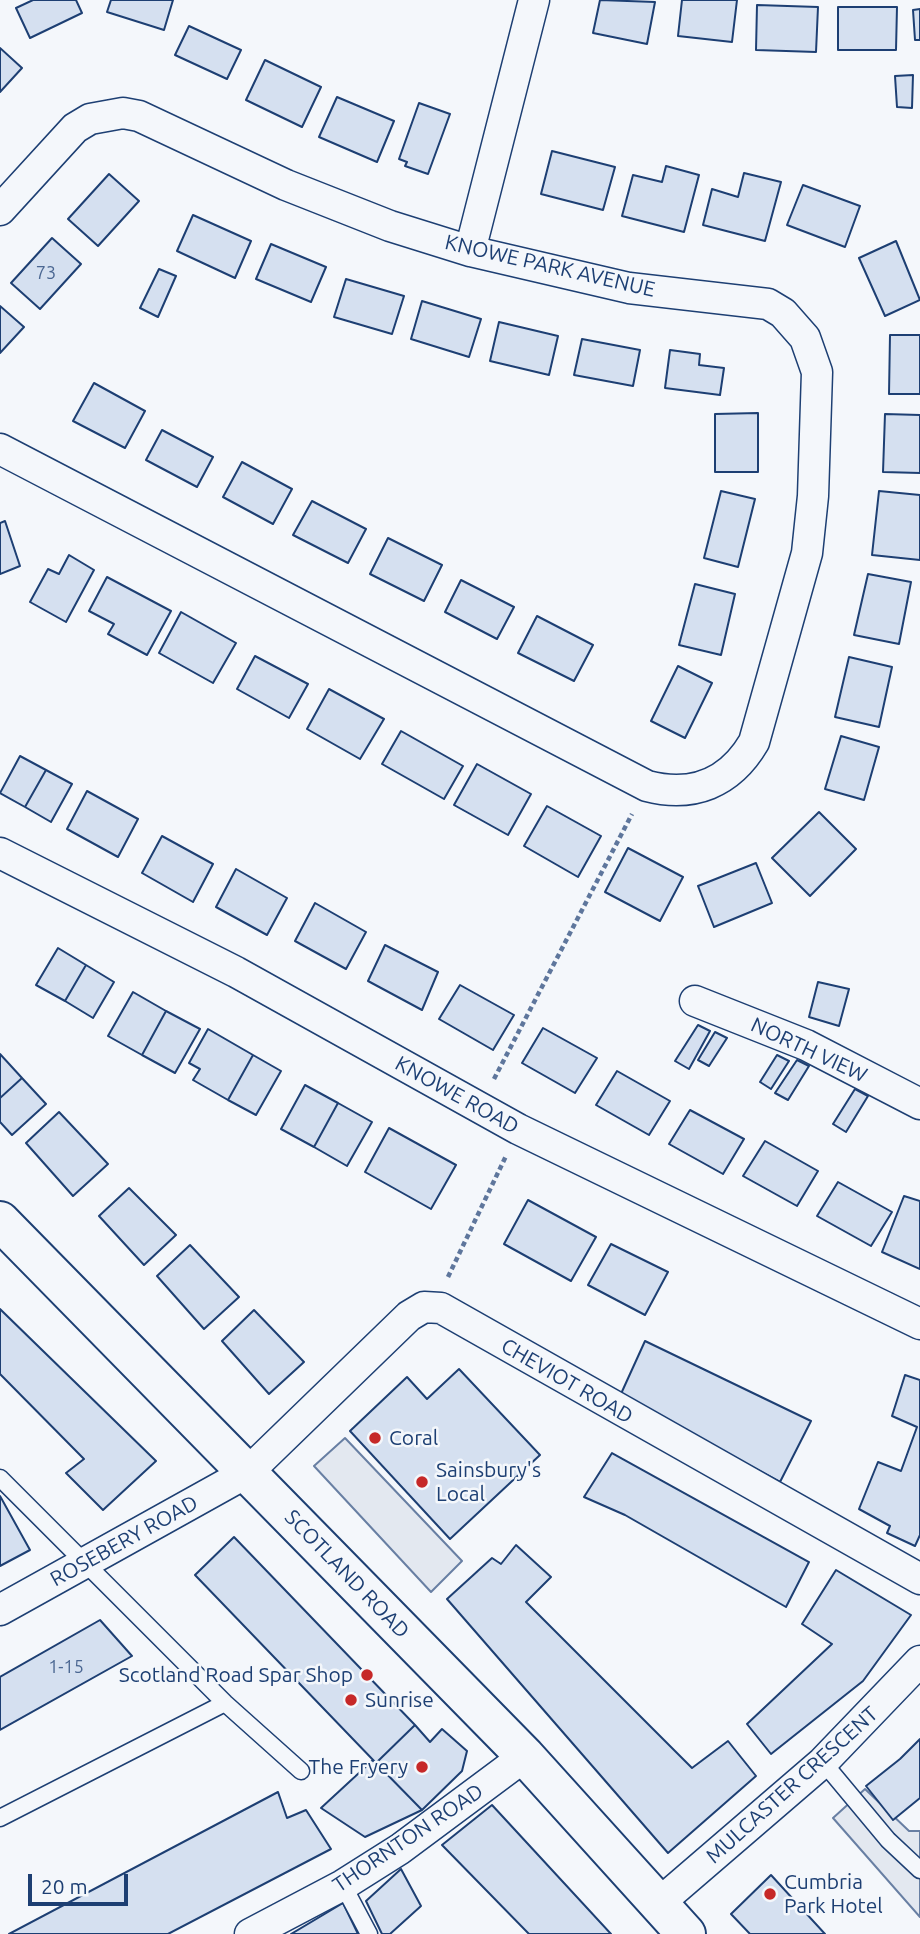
<!DOCTYPE html>
<html>
<head>
<meta charset="utf-8">
<style>
	body { margin:0 }
	#map { position:relative; width:920px; height:1934px; overflow:hidden; background:#f4f7fb; font-family:Ubuntu,sans-serif }
	canvas { display:block }
	.scale { position:absolute; left:28px; top:1874px; width:100px; height:32px; box-sizing:border-box; border:4px solid #1d3f73; border-top:0; padding-left:9px; font-size:21px; line-height:24px; white-space:nowrap; color:#1d3f73; -webkit-text-stroke:5px #f4f7fb; paint-order:stroke }
</style>
</head>
<body>
<div id="map">
<canvas width="920" height="1934"></canvas>
<div class="scale">20 m</div>
</div>
<script>
const c = document.querySelector('canvas').getContext('2d');
c.lineJoin = 'round';
function fillPath(path, color) { c.fillStyle = color; c.fill(path, 'evenodd'); }
function strokePath(path, color, width, dash) { c.strokeStyle = color; c.lineWidth = width; c.lineCap = dash ? 'butt' : 'round'; c.setLineDash(dash || []); c.stroke(path); }
function drawText(font, color, halo, rows, align = 'center') {
  c.font = font + ' Ubuntu,sans-serif'; c.lineWidth = 5; c.setLineDash([]); c.textBaseline = 'middle'; c.strokeStyle = halo; c.fillStyle = color; for (const [text, x, y, turn = 0] of rows) {
    c.save(); c.translate(x, y); c.rotate((+turn || 0) * Math.PI / 180); c.textAlign = isNaN(turn) ? turn : align; if (halo) c.strokeText(text, 0, 0); c.fillText(text, 0, 0); c.restore();
  }
}
const parking = new Path2D(`
	M345 1438 462 1561 431 1592 314 1466Z
	M865 1789 909 1831H920V1917L833 1818Z`);
fillPath(parking, '#e3e8f0');
strokePath(parking, '#687fa3', 2);
const building = new Path2D(`
	M33 0H76L82 13 30 38 16 8Z
	M111 0H173L164 30 107 12Z
	M600 0 655 2 647 44 593 33Z
	M682 0H737L732 42 678 36Z
	M757 5 818 7 816 52 756 50Z
	M838 7H897L896 50H838Z
	M920 9V40H915L913 10Z
	M189 26 241 50 227 79 175 55Z
	M0 48 22 68 0 92Z
	M265 60 321 87 302 127 246 100Z
	M913 75 912 108 897 107 895 76Z
	M337 97 394 121 377 162 319 137Z
	M419 103 450 114 428 174 405 166 407 162 399 159Z
	M552 151 615 167 603 210 541 194Z
	M666 166 699 175 684 232 622 216 633 175 662 182Z
	M744 173 781 182 765 241 703 225 712 189 738 197Z
	M109 174 139 201 98 246 68 219Z
	M803 185 860 206 845 247 787 225Z
	M193 215 251 241 235 278 177 251Z
	M52 238 81 264 40 309 11 283Z
	M896 241 920 300 885 316 859 258Z
	M271 244 326 267 311 302 256 279Z
	M159 269 176 276 158 317 140 308Z
	M346 279 404 296 392 334 334 317Z
	M422 301 481 319 469 357 411 339Z
	M0 306 24 327 0 353Z
	M499 322 558 336 549 375 490 361Z
	M890 335H920V394H889Z
	M582 339 640 350 633 386 574 375Z
	M670 350 700 354 699 365 724 368 720 395 665 388Z
	M94 383 145 411 125 448 73 421Z
	M758 413V472H715V414Z
	M885 414 920 415V473L883 472Z
	M162 430 213 457 197 487 146 460Z
	M242 462 292 489 273 524 223 497Z
	M721 491 755 499 738 567 704 558Z
	M879 491 920 495V560L872 555Z
	M312 501 366 529 348 563 293 535Z
	M5 521 20 566 0 574V523Z
	M388 538 442 565 424 601 370 574Z
	M69 555 94 570 66 622 30 602 48 569 59 574Z
	M868 574 911 582 899 644 854 635Z
	M107 577 171 611 147 655 108 634 114 624 89 611Z
	M461 580 514 607 497 639 445 612Z
	M695 584 735 594 721 655 679 645Z
	M181 612 236 643 213 683 159 653Z
	M537 616 593 645 574 681 518 653Z
	M255 656 308 684 289 718 237 689Z
	M849 657 892 667 879 727 835 717Z
	M678 666 712 683 685 738 651 721Z
	M329 689 384 719 360 759 307 729Z
	M401 731 463 766 444 799 382 764Z
	M841 736 879 747 864 800 825 789Z
	M20 756 46 770 25 807 0 793Z
	M477 764 531 794 508 835 454 805Z
	M46 770 72 784 51 822 25 807Z
	M87 791 138 819 118 857 67 829Z
	M547 806 601 836 578 877 524 846Z
	M819 812 856 849 810 896 772 858Z
	M162 836 213 864 193 902 142 873Z
	M628 848 683 877 660 921 605 892Z
	M756 863 772 903 714 927 698 886Z
	M236 869 287 898 267 935 216 907Z
	M315 903 366 932 346 969 295 941Z
	M385 945 438 972 422 1010 368 981Z
	M58 948 86 965 65 1001 36 985Z
	M86 965 114 982 93 1018 65 1001Z
	M818 982 849 989 839 1026 809 1017Z
	M460 985 514 1015 493 1050 439 1019Z
	M133 992 166 1011 142 1055 108 1036Z
	M166 1011 200 1029 175 1073 142 1055Z
	M698 1025 710 1031 689 1069 675 1061Z
	M543 1028 597 1058 575 1093 522 1063Z
	M208 1029 253 1055 228 1100 193 1080 200 1069 189 1063Z
	M715 1032 727 1038 709 1066 698 1060Z
	M0 1054 22 1078 0 1098Z
	M253 1055 281 1071 256 1115 228 1100Z
	M777 1055 789 1061 771 1089 760 1082Z
	M797 1060 809 1066 788 1100 775 1093Z
	M617 1071 670 1101 649 1135 596 1105Z
	M22 1078 46 1104 12 1135 0 1122V1098Z
	M305 1085 338 1103 314 1147 281 1129Z
	M855 1089 868 1096 846 1132 833 1124Z
	M338 1103 372 1122 347 1166 314 1147Z
	M690 1110 744 1139 723 1174 669 1144Z
	M59 1112 108 1164 73 1196 26 1143Z
	M389 1128 456 1165 431 1209 365 1172Z
	M765 1141 818 1171 797 1206 743 1176Z
	M838 1182 892 1212 871 1246 817 1216Z
	M129 1188 176 1235 144 1265 99 1216Z
	M904 1196 920 1201V1269L882 1252Z
	M528 1200 596 1237 571 1281 504 1244Z
	M611 1244 668 1272 645 1315 588 1285Z
	M190 1245 239 1297 204 1329 157 1276Z
	M0 1309 156 1461 103 1510 66 1473 84 1459 0 1374Z
	M254 1310 304 1362 269 1394 222 1341Z
	M645 1341 811 1421 780 1482 620 1396Z
	M459 1369 540 1455 450 1539 350 1431 407 1377 427 1399Z
	M905 1375 920 1380V1535L915 1546 887 1533 890 1526 859 1509 878 1462 901 1471 917 1427 892 1416Z
	M612 1453 809 1562 786 1607 625 1515 584 1497Z
	M0 1496 30 1550 0 1566Z
	M234 1537 415 1725 376 1763 195 1575Z
	M516 1545 551 1577 526 1602 692 1768 728 1741 756 1776 668 1853 447 1599 492 1558 501 1564Z
	M836 1570 911 1615 863 1681 771 1754 747 1724 832 1644 802 1624Z
	M100 1620 132 1656 0 1730V1677Z
	M415 1725 430 1742 442 1729 467 1751 462 1771 422 1810 376 1763Z
	M920 1739V1798L893 1820 866 1786 900 1759Z
	M373 1760 422 1810 365 1837 321 1808Z
	M278 1792 287 1818 306 1810 331 1849 168 1934H9Z
	M492 1805 611 1934H529L442 1845Z
	M401 1869 421 1906 390 1934H382L366 1901Z
	M771 1875 825 1934H750L731 1914Z
	M343 1903 358 1934H291Z`);
fillPath(building, '#d5e0f0');
strokePath(building, '#1d3f73', 2);
const service = new Path2D(`
	M0 1478 225 1703 301 1771
	M823 1762 888 1840 920 1870
	M0 1818 225 1703
	M343 1885 369 1934`);
const minor = new Path2D(`
	M0 210 75 128 90 119 123 113 139 116 286 185 390 226 470 251 629 288 768 304 783 313 805 338 817 372 813 496 807 553 754 742C730 783 693 798 647 786L0 449
	M470 251 534 0
	M0 853 236 972 518 1129 920 1324
	M695 1001 806 1045 920 1104
	M0 1610 248 1472 409 1316 424 1307 441 1308 920 1579
	M658 1904 823 1762 920 1661
	M250 1934 343 1885 400 1849 525 1756`);
const primary = new Path2D(`
	M0 1221 525 1756 686 1934`);
strokePath(service, '#1d3f73', 19);
strokePath(minor, '#1d3f73', 33);
strokePath(primary, '#1d3f73', 42);
strokePath(new Path2D(`
	M494 1079 632 814
	M448 1277 506 1156`), '#5e769c', 4.5, [5, 3.5]);
strokePath(service, '#f4f7fb', 16);
strokePath(minor, '#f4f7fb', 30);
strokePath(primary, '#f4f7fb', 38);
for (const [x, y, r, color] of [
	[375,1438,7,"#c62828"],
	[422,1482,7,"#c62828"],
	[367,1675,7,"#c62828"],
	[351,1700,7,"#c62828"],
	[422,1767,7,"#c62828"],
	[770,1894,7,"#c62828"]
]) { const dot = new Path2D(); dot.arc(x, y, r, 0, 2 * Math.PI); c.fillStyle = color; c.fill(dot); strokePath(dot, '#f4f7fb', 2.5); }
drawText('18px', '#4b6792', null, [
	["73",46,273],
	["1-15",66,1667]
]);
drawText('21px', '#1d3f73', '#f4f7fb', [
	["KNOWE PARK AVENUE",550,266,13],
	["NORTH VIEW",809,1050,25],
	["KNOWE ROAD",457,1095,29],
	["CHEVIOT ROAD",567,1381,30],
	["ROSEBERY ROAD",124,1541,-29],
	["SCOTLAND ROAD",347,1574,46],
	["MULCASTER CRESCENT",792,1785,-42],
	["THORNTON ROAD",408,1838,-34]
]);
drawText('21px', '#1d3f73', '#f4f7fb', [
	["Coral",389,1438],
	["Sainsbury's",436,1470],
	["Local",436,1494],
	["Scotland Road Spar Shop",353,1675,"right"],
	["Sunrise",365,1700],
	["The Fryery",408,1767,"right"],
	["Cumbria",784,1882],
	["Park Hotel",784,1906]
], 'left');
</script>
</body>
</html>
